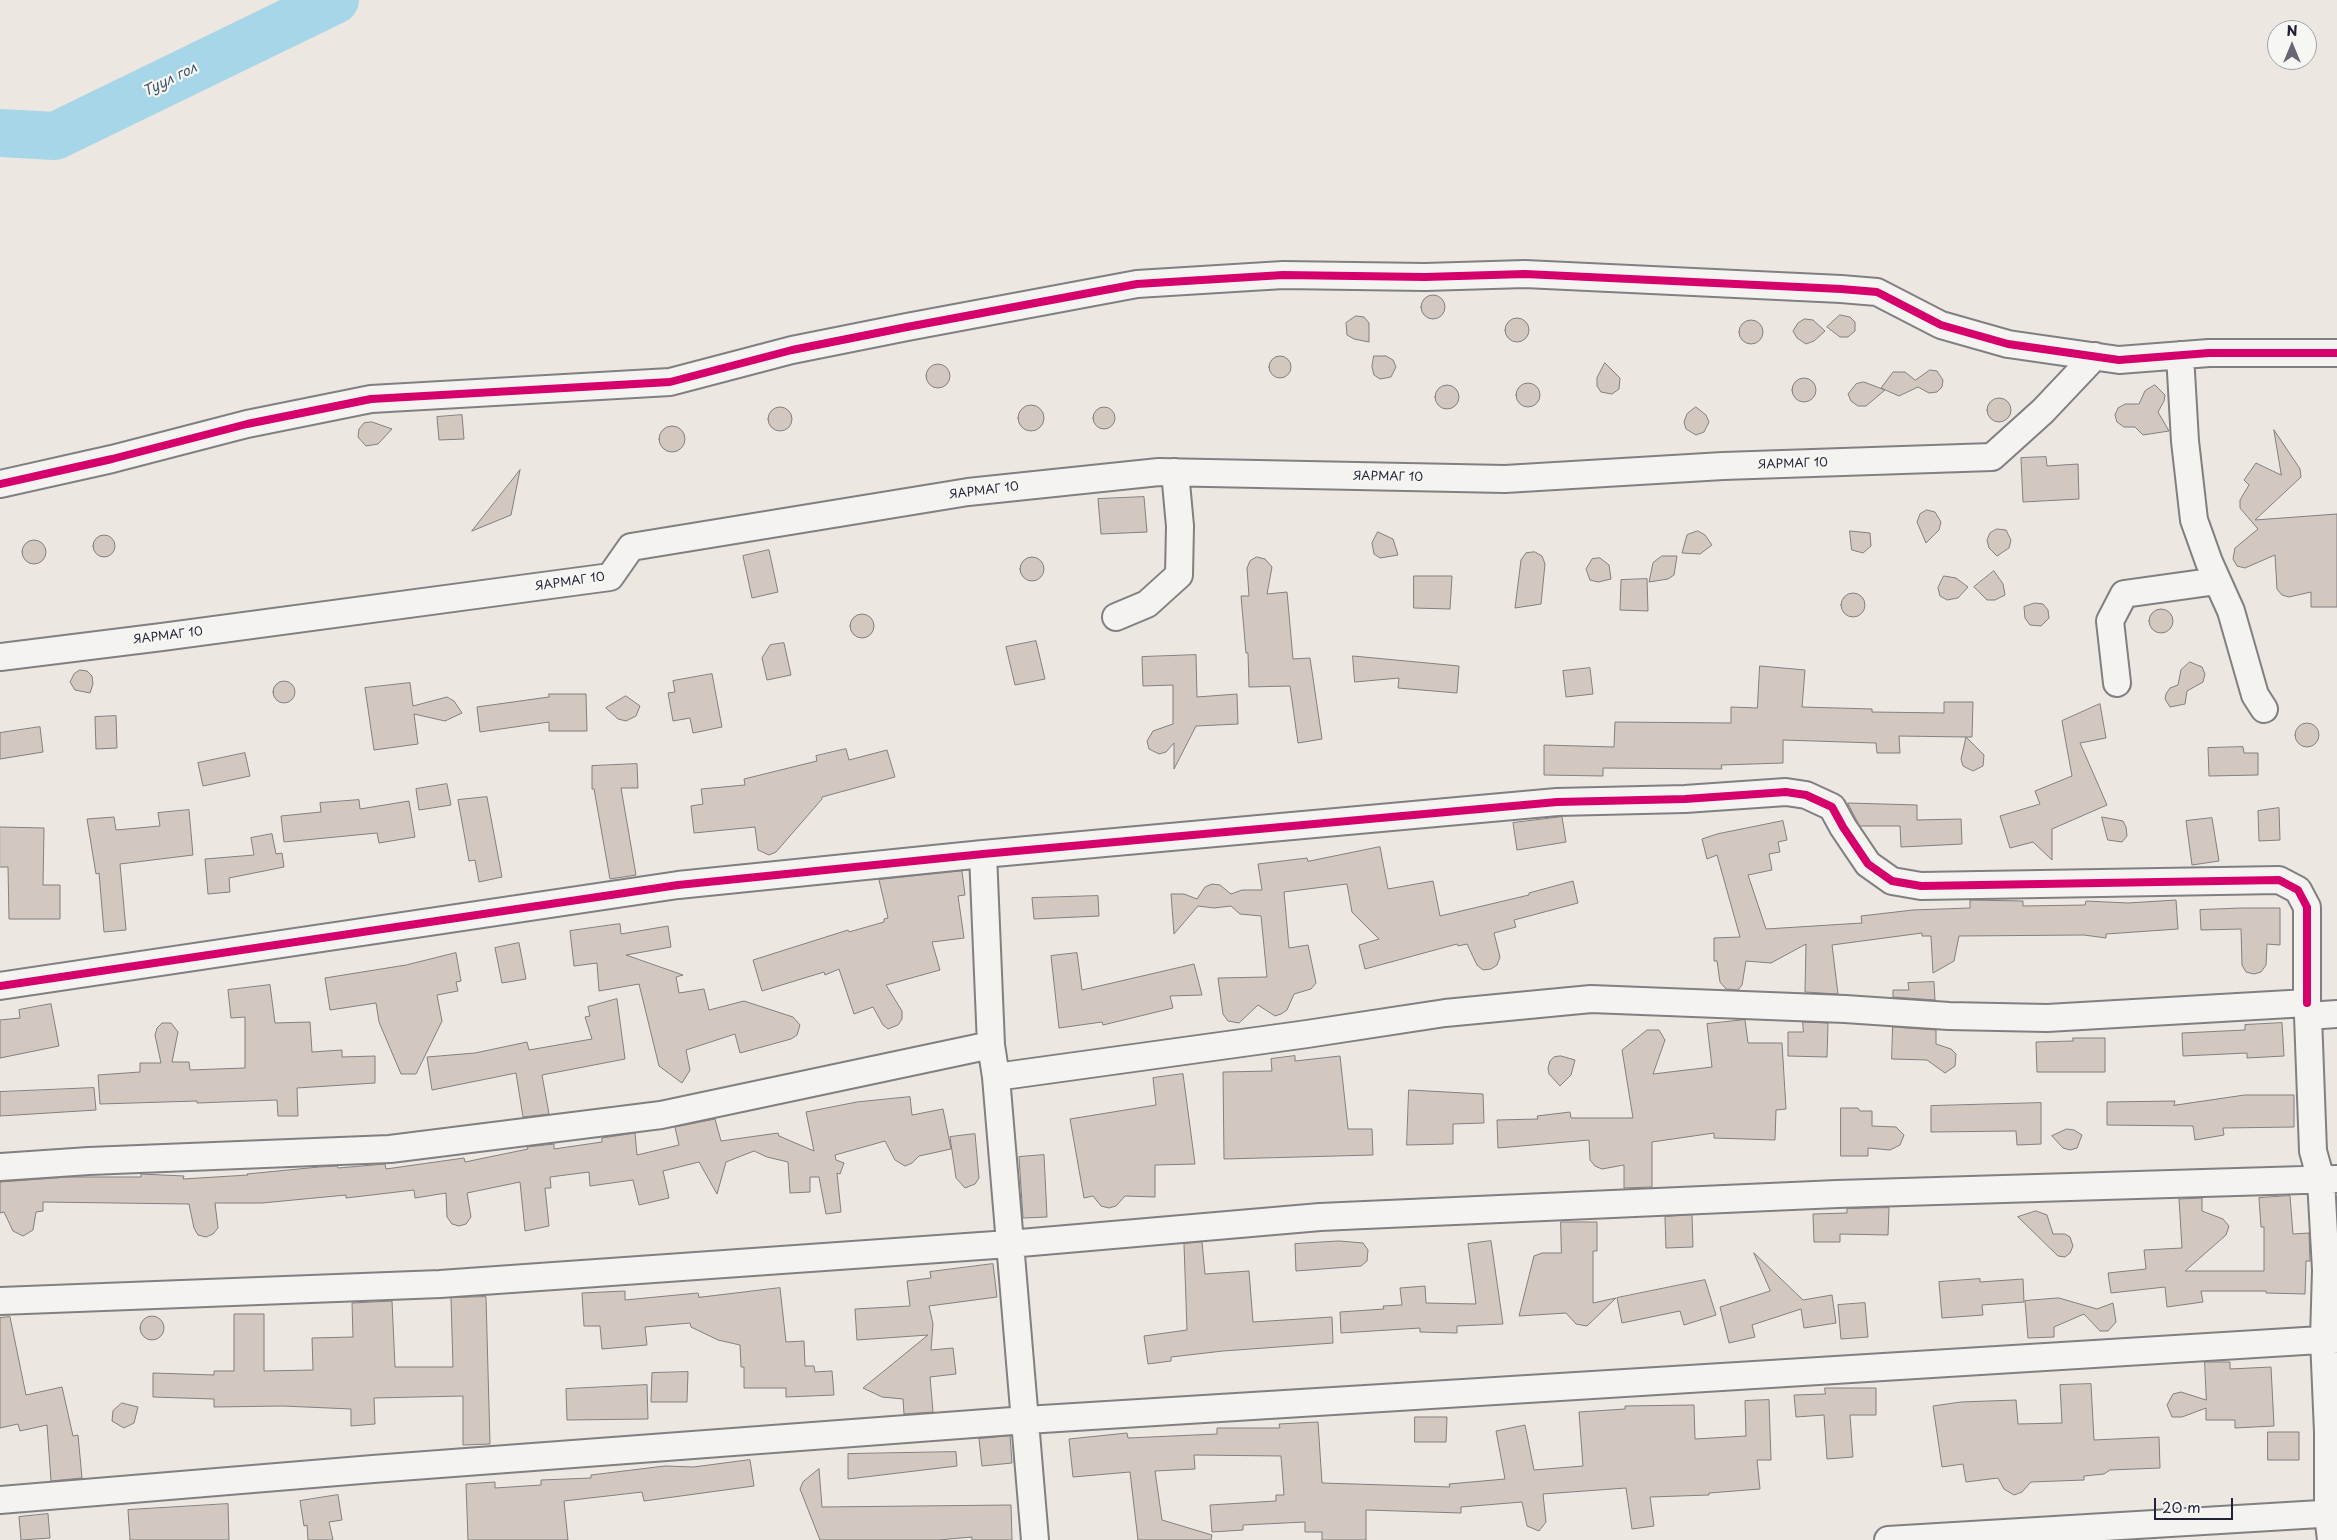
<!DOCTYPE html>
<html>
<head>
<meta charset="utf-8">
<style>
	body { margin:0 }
	#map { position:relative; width:2337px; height:1540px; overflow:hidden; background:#ece7e1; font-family:"Playpen Sans",sans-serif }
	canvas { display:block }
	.north { position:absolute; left:2267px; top:20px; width:50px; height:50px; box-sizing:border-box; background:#f6f6f2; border:1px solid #a1a1a9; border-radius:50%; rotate:0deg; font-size:14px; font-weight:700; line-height:20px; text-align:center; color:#22223b }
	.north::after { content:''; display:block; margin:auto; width:18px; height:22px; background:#696775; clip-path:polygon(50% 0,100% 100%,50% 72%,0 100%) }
	.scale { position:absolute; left:2154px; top:1498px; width:79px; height:22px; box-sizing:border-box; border:2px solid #22223b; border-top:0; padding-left:6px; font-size:15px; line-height:18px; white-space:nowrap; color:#22223b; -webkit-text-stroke:4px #f6f6f2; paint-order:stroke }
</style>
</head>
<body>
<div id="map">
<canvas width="2337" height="1540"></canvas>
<div class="north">N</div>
<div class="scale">20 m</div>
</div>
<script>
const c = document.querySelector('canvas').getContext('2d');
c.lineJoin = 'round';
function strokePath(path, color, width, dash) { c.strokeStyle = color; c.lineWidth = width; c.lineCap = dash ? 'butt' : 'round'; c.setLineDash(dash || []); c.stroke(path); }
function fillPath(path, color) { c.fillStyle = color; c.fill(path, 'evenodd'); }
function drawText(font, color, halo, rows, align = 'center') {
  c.font = font + ' "Playpen Sans",sans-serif'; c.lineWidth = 4.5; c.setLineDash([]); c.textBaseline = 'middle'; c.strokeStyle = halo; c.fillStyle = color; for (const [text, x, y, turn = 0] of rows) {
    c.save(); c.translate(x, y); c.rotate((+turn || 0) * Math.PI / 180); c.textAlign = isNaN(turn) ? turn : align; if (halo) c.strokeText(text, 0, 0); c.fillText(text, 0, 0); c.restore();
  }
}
strokePath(new Path2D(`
	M0 133 55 136 335 0`), '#a6d6e7', 48);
const building = new Path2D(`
	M1421 307a12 12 0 1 1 24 0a12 12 0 1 1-24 0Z
	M1840 315 1850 317 1855 322V331L1848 337H1840L1827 327Z
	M1356 316 1364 317 1369 323V342L1354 339 1347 335 1346 323Z
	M1505 330a12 12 0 1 1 24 0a12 12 0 1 1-24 0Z
	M1805 319 1813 320 1825 331 1814 341 1806 344 1797 338 1793 331 1798 323Z
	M1739 332a12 12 0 1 1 24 0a12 12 0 1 1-24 0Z
	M1374 356H1386L1393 360 1396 367 1391 377 1380 379 1374 375 1372 367Z
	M1269 367a11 11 0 1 1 22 0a11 11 0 1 1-22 0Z
	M1605 363 1620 378 1619 389 1612 394 1601 392 1597 386V378Z
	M926 376a12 12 0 1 1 24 0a12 12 0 1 1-24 0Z
	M1930 370 1937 371 1943 380 1942 387 1937 392 1929 393 1918 387 1899 396 1881 388 1893 372H1905L1915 380Z
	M1792 390a12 12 0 1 1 24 0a12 12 0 1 1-24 0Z
	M1864 382 1885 390 1866 406H1858L1851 401 1848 394 1856 384Z
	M1516 395a12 12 0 1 1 24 0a12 12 0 1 1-24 0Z
	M1435 397a12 12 0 1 1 24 0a12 12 0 1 1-24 0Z
	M2155 385 2165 395 2164 401 2158 412 2169 431 2143 435 2135 427H2124L2117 422 2115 415 2118 408 2125 404H2139L2145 391Z
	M1987 410a12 12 0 1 1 24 0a12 12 0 1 1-24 0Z
	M1018 418a13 13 0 1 1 26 0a13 13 0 1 1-26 0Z
	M768 419a12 12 0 1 1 24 0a12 12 0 1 1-24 0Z
	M1093 418a11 11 0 1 1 22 0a11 11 0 1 1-22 0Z
	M1696 407 1706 415 1709 422 1704 432 1696 435 1686 429 1684 422 1687 414Z
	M462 415 464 439 439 440 437 417Z
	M372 422 392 429 378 444 366 446 358 437 359 429 364 423Z
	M659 439a13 13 0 1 1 26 0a13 13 0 1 1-26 0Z
	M2274 430 2300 469 2301 477 2255 520 2337 514V607H2311V592L2289 597 2282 595 2277 589 2275 555 2245 568 2237 566 2233 559 2235 548 2258 529 2240 508V500L2249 485 2244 480 2256 463 2281 475Z
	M2046 457 2047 466 2078 464 2079 499 2023 502 2021 458Z
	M520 470 511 515 472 531Z
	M1144 497 1147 532 1101 534 1098 499Z
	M1927 510 1935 512 1941 522 1939 530 1926 543 1917 522 1920 514Z
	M1997 529 2006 530 2011 540 2009 548 1997 556 1989 548 1987 540 1990 533Z
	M1698 531 1705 535 1712 545 1700 554 1682 553 1687 535Z
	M1850 531 1870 533 1871 546 1863 553 1852 550Z
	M1378 532 1393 539 1398 555 1380 558 1374 554 1372 543Z
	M93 546a11 11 0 1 1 22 0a11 11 0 1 1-22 0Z
	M22 552a12 12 0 1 1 24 0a12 12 0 1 1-24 0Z
	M769 550 778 592 752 598 743 556Z
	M1535 552 1542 556 1545 564 1541 604 1515 608 1521 560 1526 553Z
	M1662 556H1677L1674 575 1668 579 1649 582 1653 563Z
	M1020 569a12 12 0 1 1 24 0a12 12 0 1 1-24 0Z
	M1257 557 1265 559 1272 567 1267 594 1287 592 1293 659 1310 658 1322 739 1298 743 1290 686 1249 687 1248 653H1246L1241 596H1249L1247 568 1250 561Z
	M1600 558 1609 565 1611 579 1598 582 1590 580 1586 569 1592 559Z
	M1994 571 2003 584 2005 595 1995 600H1987L1974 587Z
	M1414 576H1452L1450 609 1414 608Z
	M1944 576 1956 578 1968 587 1958 598 1947 600 1940 596 1938 588Z
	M1647 579 1648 611 1620 610 1621 580Z
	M1841 605a12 12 0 1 1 24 0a12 12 0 1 1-24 0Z
	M2035 603 2043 604 2048 610 2049 618 2041 626 2030 625 2025 618 2024 607Z
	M2149 621a12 12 0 1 1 24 0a12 12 0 1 1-24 0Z
	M850 626a12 12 0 1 1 24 0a12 12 0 1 1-24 0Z
	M1036 641 1045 679 1015 685 1006 647Z
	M784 643 791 675 767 680 762 658 770 645Z
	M1196 655 1197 697 1237 694 1238 724 1196 726 1174 769V743L1166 752 1159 754 1149 749 1147 741 1153 731 1173 724V685L1143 686 1142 657Z
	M1353 656 1459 666 1457 693 1398 688 1399 678 1355 682Z
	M2190 662 2202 667 2205 674 2203 682 2187 691 2185 704 2170 707 2165 699 2166 694 2170 688 2178 685 2181 670Z
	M1760 666 1805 670 1802 707 1872 709V712L1944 713V702H1973L1972 737H1966L1984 755 1983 766 1973 771 1963 766 1961 759 1966 737 1899 736 1900 753H1877L1876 743 1783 740V763L1721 765 1722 769 1603 768V776L1544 775V745L1614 747 1615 722 1731 723V707L1757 708Z
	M1590 668 1593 694 1566 697 1563 671Z
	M80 670 87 671 92 676 93 684 90 693 75 690 70 682 74 674Z
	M712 674 722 727 693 733 690 718 673 721 668 693 675 692 673 681Z
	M273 692a11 11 0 1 1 22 0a11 11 0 1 1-22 0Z
	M410 683 413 706 447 697 454 701 462 713 445 721 414 714 418 744 374 750 365 688Z
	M549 694H586L587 731H549V722L480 732 477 707 549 697Z
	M626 696 640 706 636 716 626 721 618 719 606 708Z
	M2100 704 2106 738 2080 743 2107 805 2052 829V860L2033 842 2010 848 2000 816 2040 804 2035 791 2072 776 2062 721Z
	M116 716 117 748 96 749 95 717Z
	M2295 735a12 12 0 1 1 24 0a12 12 0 1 1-24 0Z
	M40 727 43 752 0 759V733Z
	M2243 747 2244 753H2258V775L2209 776 2208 748Z
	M846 749 849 760 887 750 895 777 822 797V799L776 852 769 855 758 850 755 827 694 833 691 806 703 804 701 789 745 785 744 779 817 761 816 756Z
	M245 753 250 776 203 786 198 763Z
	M637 764 638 788H621L636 875 610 879 594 789H592V766Z
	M447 784 451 805 419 810 416 789Z
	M487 797 502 877 479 882 475 860 469 861 458 800Z
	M359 800 360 809 409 801 415 837 379 843 377 833 284 842 281 816 321 812 320 803Z
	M1848 803 1917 805V820L1961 819 1962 844 1901 847 1900 826H1860Z
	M2279 808 2280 840 2259 841 2258 811Z
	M189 810 193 855 120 864 126 930 104 932 99 873 96 874 87 819 114 817 116 830 160 826 158 813Z
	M1562 817 1566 842 1517 850 1513 823Z
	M2102 817 2123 821 2126 827 2127 836 2122 842 2108 840Z
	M2212 818 2219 861 2192 865 2186 821Z
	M1783 821 1787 840 1778 842 1780 852 1769 854 1772 870 1748 875 1766 929 1862 923 1861 916 1913 910 1970 908V900L2023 901V906L2085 905 2086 901 2128 903 2176 900 2178 929 2106 934V938L2084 935 1959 936 1954 961 1933 973 1931 936H1922V933L1832 945 1838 994 1805 992 1806 944 1771 963 1746 961 1742 985 1738 990 1726 989 1720 982 1717 961H1714V938L1740 937 1717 855 1707 859 1702 839 1717 834Z
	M0 827 44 828 43 885H60V919H9L8 867H0Z
	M272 834 276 854 282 853 284 867 229 878 230 892 208 894 205 859 254 855 251 838Z
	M1380 847 1388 889 1433 881 1440 916 1529 895V893L1573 881 1578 903 1514 920 1516 927 1494 933 1500 957 1497 965 1491 969 1483 970 1477 965 1467 944 1458 946 1457 944 1365 969 1359 945 1379 939 1352 912 1347 884 1284 892 1289 948 1308 945 1316 983 1311 989 1294 994 1287 1010 1281 1014 1275 1016 1258 1005 1239 1023 1228 1021 1223 1014 1218 978 1267 977 1261 916 1240 914 1231 906 1214 908 1198 906 1174 934 1171 894H1184L1197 899 1205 887 1212 884 1220 885 1231 894 1242 890H1262L1258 864 1307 858 1308 861Z
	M962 871 965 895 958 896 964 938 932 942 940 970 886 985 902 1011V1019L898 1025 888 1029 883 1025 873 1007 854 1014 839 969 825 975 824 972 762 991 753 960 848 930 849 932 884 922V919L888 918 879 880Z
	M1098 896 1099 916 1034 919 1032 898Z
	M2242 908H2280V945L2267 944 2266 965 2261 972 2254 974 2246 972 2242 965 2241 929 2201 930 2200 910Z
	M620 924 621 934 668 926 671 947 626 955 683 975 676 977 679 993 704 989 709 1010 744 1001 793 1017 800 1025 797 1035 791 1039 740 1053 735 1034 686 1050 690 1070 682 1083 659 1066 639 984 599 991 597 963 574 966 570 931Z
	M519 943 526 979 502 983 495 948Z
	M456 953 461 981 456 982 458 991 437 995 442 1021 416 1074H401L379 1022 376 1003 330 1010 325 978 406 965Z
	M1077 953 1082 990 1194 964 1202 995 1170 996 1173 1008 1103 1025 1102 1022 1059 1028 1051 956Z
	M1934 982 1935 1000 1893 997V990H1909L1908 983Z
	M270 985 275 1023 310 1022 312 1052 342 1050V1057L375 1056V1083L297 1088 298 1116H278L277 1100 197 1103V1101L100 1104 98 1075 140 1072V1063H161L155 1035 157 1028 162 1023H171L178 1032 172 1062H189L190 1070 245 1068V1017L231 1018 228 990Z
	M617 999 625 1059 542 1075 549 1114 523 1117 516 1073 432 1090 427 1057 475 1053 527 1042 529 1050 592 1039 585 1017 590 1016 588 1007Z
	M51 1004 59 1046 0 1058V1020L20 1018 19 1010Z
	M1745 1020 1748 1043H1782L1786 1109 1776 1110 1775 1140 1714 1138V1133L1652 1142V1187L1624 1188V1165L1602 1169 1595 1166 1590 1160 1589 1140 1498 1148 1497 1120 1538 1119 1537 1116 1570 1112 1571 1118H1633L1622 1050 1647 1030H1659L1665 1040 1653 1074 1712 1067 1707 1024Z
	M1803 1022 1828 1023 1827 1057 1788 1056V1032H1803Z
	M2282 1023 2284 1056 2247 1058V1053L2183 1056 2182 1033 2245 1030V1025Z
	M1893 1027 1936 1030V1044L1951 1049 1956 1054 1955 1066 1945 1073 1927 1060 1892 1059Z
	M2073 1038H2105V1072H2037L2036 1042 2073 1041Z
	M1295 1056V1061L1340 1056 1348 1129H1372L1373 1155 1224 1159 1223 1072 1272 1071 1271 1059Z
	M1561 1056 1575 1060 1571 1075 1560 1086 1549 1074 1548 1068 1550 1061 1554 1057Z
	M1183 1074 1195 1164 1155 1165V1197L1125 1196 1116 1206 1109 1208 1101 1206 1093 1196 1084 1198 1070 1119 1156 1105 1153 1078Z
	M94 1088 96 1110 0 1116V1092Z
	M1409 1090 1483 1094 1484 1123 1453 1124V1144L1407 1145Z
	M2245 1095H2294V1127L2223 1128 2224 1135 2195 1140 2193 1126 2107 1125V1102L2175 1101 2174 1105Z
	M910 1097 912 1115 943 1109 951 1149 919 1156 912 1163 905 1166 895 1160 885 1141 835 1155 836 1160 844 1163 840 1174 837 1173 841 1212 826 1214 819 1177H810V1192L790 1193 788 1162 767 1157 754 1151 726 1162 717 1194 699 1162 663 1171 669 1198 639 1205 633 1180 590 1186 589 1172 550 1177 551 1188H545L549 1226 525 1231 520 1182 467 1193 471 1217 466 1224 459 1226 452 1224 447 1217 446 1193 415 1198 414 1190 346 1198V1195L262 1203H215L218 1228 213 1234 206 1237 198 1235 194 1228 189 1204 43 1202V1211L36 1212 33 1230 23 1236 13 1231 4 1212 0 1213V1182L68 1177H141V1174L184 1176 183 1179 248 1175 247 1174 319 1167 337 1166 338 1168 385 1164 386 1169 464 1158 465 1162 528 1149 527 1147 554 1144V1149L602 1142V1138L635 1133 637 1155 679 1145 675 1127 715 1119 721 1141 778 1133 779 1136 814 1151 806 1112 857 1102Z
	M2041 1103V1144L2017 1145 2016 1131 1931 1132V1106Z
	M1841 1108H1858L1860 1111H1872V1126L1896 1127 1904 1135 1900 1145 1890 1150 1868 1148V1156H1841Z
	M2067 1129 2074 1130 2082 1135 2077 1148 2070 1150 2063 1148 2052 1136Z
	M975 1134 979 1178 975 1184 965 1188 956 1178 950 1137Z
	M1044 1155 1047 1217 1023 1218 1019 1157Z
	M2290 1196 2293 1234 2309 1233 2310 1261H2306L2305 1294 2266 1293V1291H2201L2203 1302 2167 1307 2165 1287 2111 1293 2108 1273 2146 1269 2144 1250 2182 1248 2179 1199 2202 1198V1211L2223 1219 2229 1226 2226 1235 2185 1271H2264V1227H2261L2259 1198Z
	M1889 1208 1888 1235 1840 1234V1242H1814L1813 1214 1847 1213V1209Z
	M2036 1211 2047 1215 2053 1234H2065L2070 1237 2073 1246 2070 1253 2065 1257 2058 1256 2018 1217Z
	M1692 1215 1693 1247 1666 1248 1665 1217Z
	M1561 1222H1597V1251H1593V1303L1616 1298 1587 1326 1576 1324 1566 1313 1519 1316 1534 1256 1542 1253H1561Z
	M1339 1241 1363 1243 1368 1250 1367 1261 1361 1266 1296 1271 1295 1244Z
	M1491 1241 1503 1324 1457 1326V1333L1420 1332V1328L1341 1333 1340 1312 1384 1309 1383 1306 1402 1305 1400 1288 1425 1286 1426 1303 1476 1304 1468 1244Z
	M1202 1242 1205 1274 1249 1271 1253 1322 1332 1317 1333 1343 1223 1351 1171 1357V1361L1148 1364 1144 1336 1187 1330 1184 1244Z
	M1754 1253 1803 1300 1832 1295 1836 1323 1804 1328 1801 1309 1752 1325 1755 1337 1729 1343 1720 1307 1770 1291Z
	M993 1264 997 1297 929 1306 933 1324 931 1350 953 1348 956 1374 930 1377 933 1412 904 1414 903 1399 882 1397 863 1388 928 1335 857 1340 855 1309 910 1306 907 1281 931 1278 930 1272Z
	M1980 1279V1282L2023 1279 2024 1302 1982 1305 1983 1315 1942 1318 1939 1282Z
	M1705 1280 1716 1315 1684 1325 1680 1311 1622 1323 1617 1298Z
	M780 1288 786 1342 804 1341 805 1366H814L815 1372 832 1371 834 1395 786 1397V1388H744V1367H741L740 1345 718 1340 691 1327 690 1323 645 1327 647 1345 602 1349 600 1326H584L582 1293 625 1291V1300L698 1293 699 1297Z
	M486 1297 490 1444 463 1445V1396L374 1398 375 1424 351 1426V1409L283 1406 214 1407V1399L153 1397V1373L214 1375V1371H234V1314H264V1371L313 1370 312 1338 353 1337 352 1303 392 1301 395 1367H453L451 1298Z
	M2059 1298 2097 1309 2113 1303 2116 1322 2108 1331H2100L2084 1314 2054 1327V1337L2028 1338 2025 1301Z
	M1865 1303 1868 1337 1841 1339 1838 1305Z
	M140 1328a12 12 0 1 1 24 0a12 12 0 1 1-24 0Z
	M10 1317 26 1395 62 1387 73 1436 78 1435 82 1478 51 1481 47 1425 20 1431 18 1424 0 1428V1318Z
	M2205 1362H2230V1369L2271 1367 2274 1426 2235 1428V1420H2206V1408L2182 1417H2172L2167 1405 2173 1394 2181 1392 2206 1400Z
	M688 1372 687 1402H651L652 1373Z
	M2091 1384 2094 1440 2159 1437 2160 1468 2110 1470 2104 1474 2084 1476V1480L2031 1482 2022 1492 2014 1495 2004 1489 1998 1478 1966 1482 1963 1464 1942 1467 1933 1406 1961 1402 2016 1400 2018 1424 2062 1423 2060 1385Z
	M647 1385 648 1419 567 1420 566 1389Z
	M1825 1388H1876V1415H1850L1853 1457 1827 1459 1824 1415 1796 1417 1794 1395 1825 1394Z
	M1769 1400 1771 1460H1757L1760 1489 1709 1493V1495L1650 1497 1654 1526 1632 1529 1626 1488 1543 1494 1546 1522 1539 1531 1527 1526 1522 1502 1461 1507V1513L1366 1510V1540H1322V1532H1305V1522L1243 1525V1530L1212 1532 1210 1505 1276 1501V1495H1284L1281 1456 1194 1455 1195 1469 1155 1471 1162 1520 1212 1535 1211 1540H1138L1130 1472 1073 1477 1069 1439 1127 1433 1128 1438 1217 1434V1428H1280L1279 1424 1318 1422 1322 1483 1450 1487 1449 1484 1505 1479 1496 1431 1525 1425 1534 1470 1583 1466 1579 1412 1625 1409V1406L1694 1405 1695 1439 1746 1436 1745 1401Z
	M122 1403 138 1407 134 1423 124 1428 112 1421 113 1411Z
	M1415 1417H1447L1446 1442H1415Z
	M2268 1432H2299V1460H2268Z
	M1010 1436 1012 1463 982 1466 979 1439Z
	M956 1452 957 1466 848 1479V1454Z
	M750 1460 754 1486 644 1501 642 1492 564 1501 568 1540H468L466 1484 495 1482V1488L541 1485V1480L591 1478V1475L665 1466 693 1467Z
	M819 1469 822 1507 1011 1505 1012 1540H972V1537L938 1540H820L800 1489 803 1482Z
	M338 1495 342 1520 329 1522 333 1540H308L307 1525 304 1526 300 1501Z
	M228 1504 229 1540H130L128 1510Z
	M48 1514 50 1538 21 1540 19 1517Z`);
fillPath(building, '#d3c8bf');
strokePath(building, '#817f81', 1);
const minor = new Path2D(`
	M2180 355 2185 441 2194 520 2209 562 2231 611 2255 695 2264 709
	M0 484 112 459 247 424 371 399 670 382 792 350 907 327 1137 284 1283 275 1425 277 1525 274 1841 289 1877 292 1941 325 2008 344 2119 360 2209 353H2337
	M1116 617 1147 604 1179 575 1180 526 1175 472
	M0 657 162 637 610 577 631 547 968 492 1159 472 1505 479 1723 466 1992 457 2043 411 2095 356
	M2117 683 2110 621 2124 594 2217 581
	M983 854 991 1045 996 1077 1035 1540
	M0 986 678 885 983 854 1557 802 1685 799 1786 792 1806 795 1832 807 1843 827 1868 864 1892 881 1921 886 2279 880 2298 890 2307 907V1003
	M2308 1016 2313 1151 2321 1180 2326 1270 2324 1339 2328 1432V1514L2331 1540
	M996 1077 1307 1034 1445 1013 1591 999 1845 1009 1949 1016 2047 1018 2307 1003 2308 1016 2337 1014
	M0 1167 89 1161 390 1149 661 1115 991 1045
	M0 1301 440 1284 1009 1244 1320 1217 1837 1194 2337 1179
	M0 1500 373 1469 1026 1420 2337 1339
	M1888 1540 2337 1513`);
strokePath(minor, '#817f81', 30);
strokePath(minor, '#f4f3f0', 26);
strokePath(new Path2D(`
	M0 484 112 459 247 424 371 399 670 382 792 350 907 327 1137 284 1283 275 1425 277 1525 274 1841 289 1877 292 1941 325 2008 344 2119 360 2209 353H2337
	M0 986 678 885 983 854 1557 802 1685 799 1786 792 1806 795 1832 807 1843 827 1868 864 1892 881 1921 886 2279 880 2298 890 2307 907V1003`), '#d6006c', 8);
drawText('12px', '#22223b', '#f6f6f2', [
	["ЯАРМАГ 10",1793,464,-2],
	["ЯАРМАГ 10",1388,477,1],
	["ЯАРМАГ 10",984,491,-7],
	["ЯАРМАГ 10",570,582,-8],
	["ЯАРМАГ 10",168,636,-7]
]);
drawText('italic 14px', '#41566f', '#f6f6f2', [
	["Туул гол",170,80,-26]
]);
</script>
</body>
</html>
